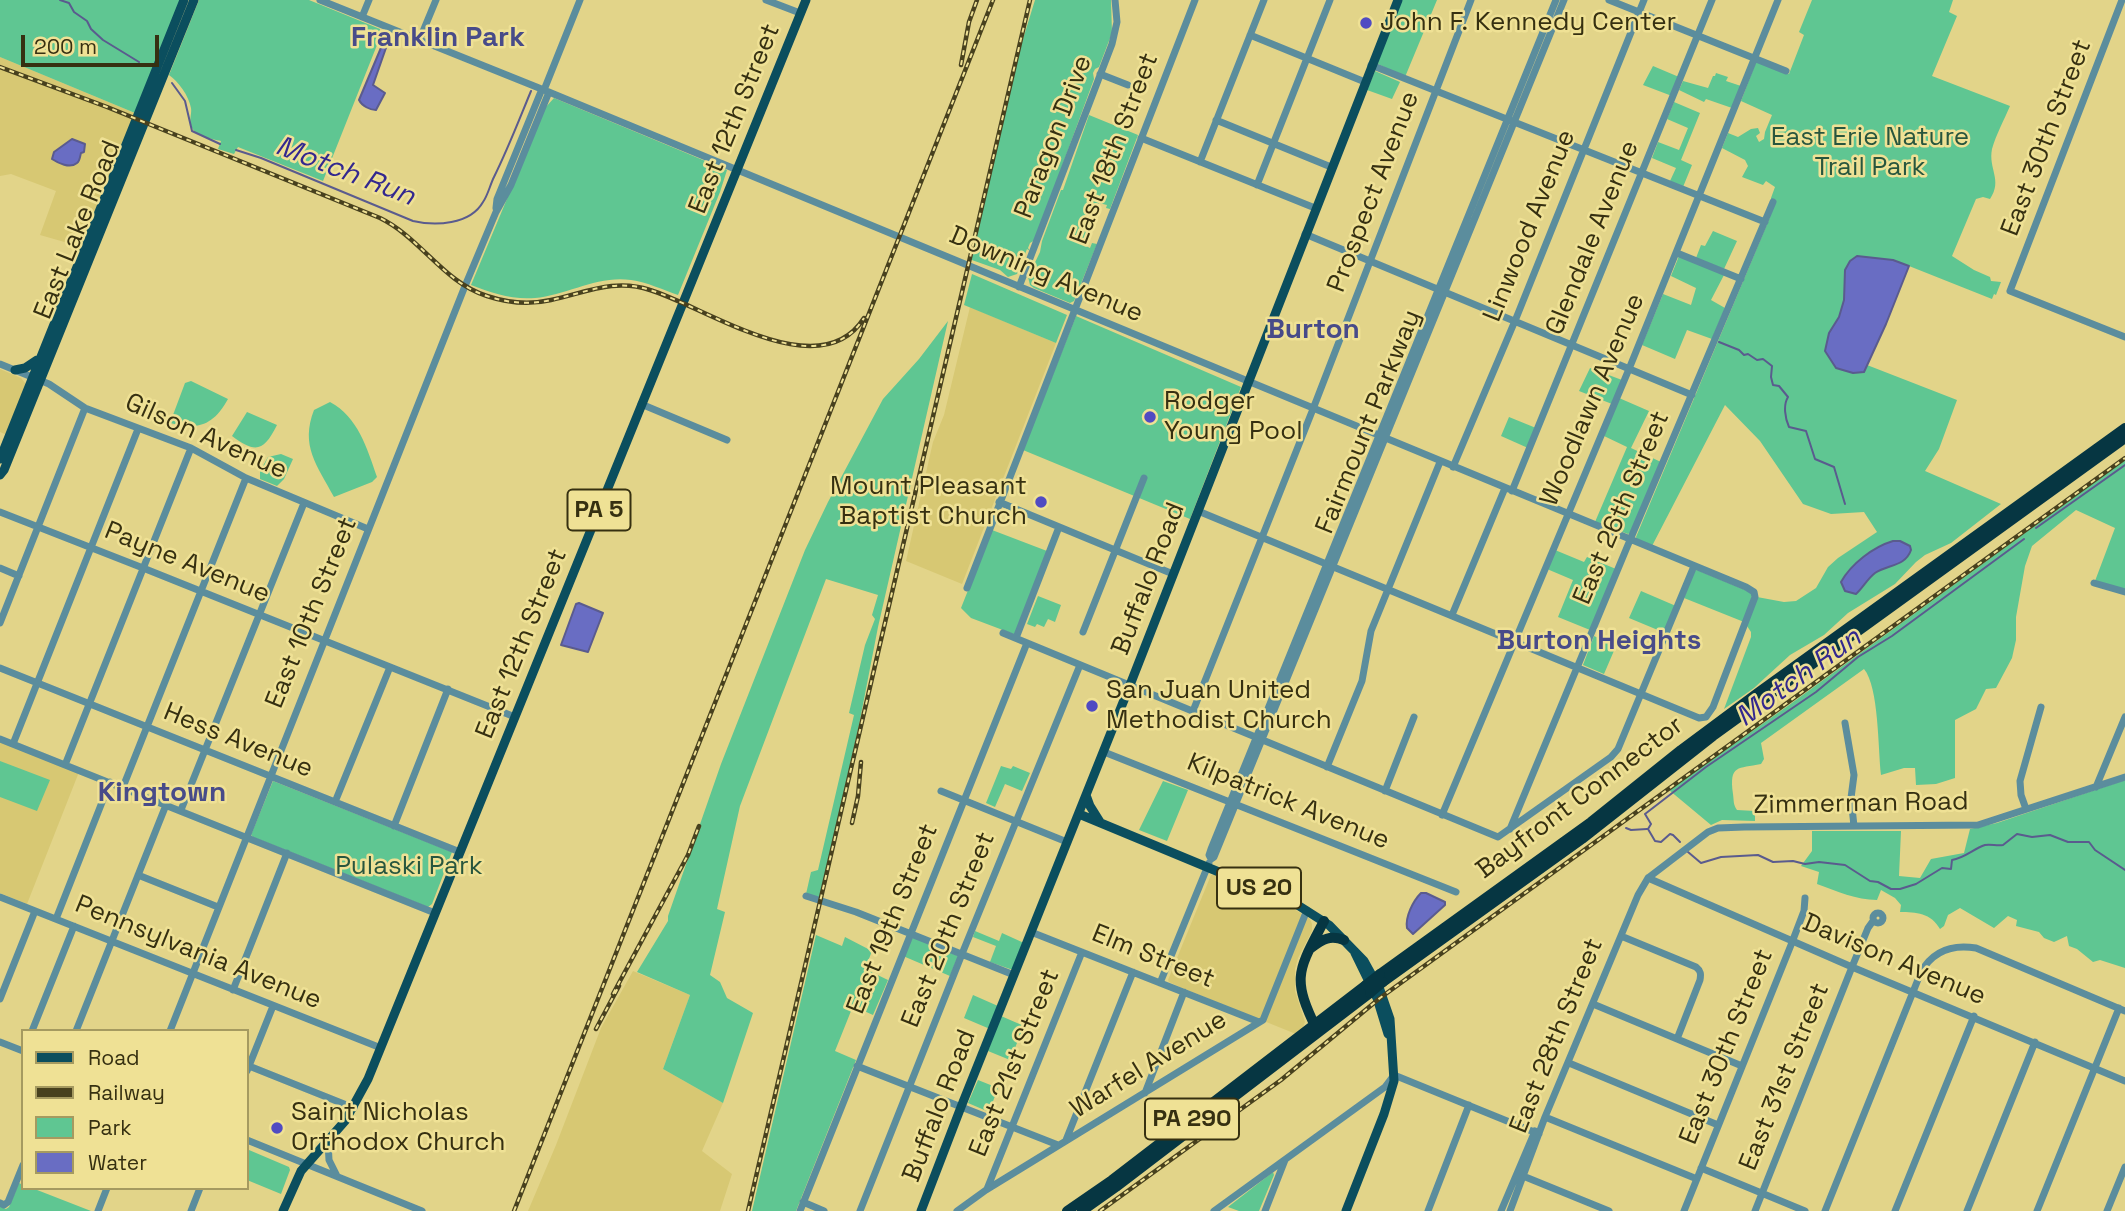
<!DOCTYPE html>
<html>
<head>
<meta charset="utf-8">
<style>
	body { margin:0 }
	#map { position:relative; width:2125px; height:1211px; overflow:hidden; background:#e2d489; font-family:"Space Grotesk",sans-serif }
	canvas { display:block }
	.legend { position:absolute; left:21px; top:1029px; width:228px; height:161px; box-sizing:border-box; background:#efe195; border:2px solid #a59a60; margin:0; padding:9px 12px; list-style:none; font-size:21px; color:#363011 }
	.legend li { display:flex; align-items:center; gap:14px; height:35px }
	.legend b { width:35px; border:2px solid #a59a60 }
	.scale { position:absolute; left:21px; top:35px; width:138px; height:32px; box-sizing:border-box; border:4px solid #363011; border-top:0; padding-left:9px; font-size:21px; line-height:24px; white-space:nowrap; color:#363011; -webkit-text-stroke:5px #efe195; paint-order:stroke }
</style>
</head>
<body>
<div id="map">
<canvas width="2125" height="1211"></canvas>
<ul class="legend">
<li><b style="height:9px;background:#0b4e5e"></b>Road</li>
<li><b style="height:9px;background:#48411e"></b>Railway</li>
<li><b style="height:19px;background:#5fc692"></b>Park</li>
<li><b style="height:19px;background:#696dc3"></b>Water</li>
</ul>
<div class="scale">200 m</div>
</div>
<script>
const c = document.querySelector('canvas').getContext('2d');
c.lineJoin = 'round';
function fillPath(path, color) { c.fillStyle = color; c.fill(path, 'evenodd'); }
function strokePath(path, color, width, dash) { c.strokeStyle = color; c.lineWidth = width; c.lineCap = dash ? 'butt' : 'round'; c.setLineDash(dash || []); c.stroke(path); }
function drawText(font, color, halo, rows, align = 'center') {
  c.font = font + ' "Space Grotesk",sans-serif'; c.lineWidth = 5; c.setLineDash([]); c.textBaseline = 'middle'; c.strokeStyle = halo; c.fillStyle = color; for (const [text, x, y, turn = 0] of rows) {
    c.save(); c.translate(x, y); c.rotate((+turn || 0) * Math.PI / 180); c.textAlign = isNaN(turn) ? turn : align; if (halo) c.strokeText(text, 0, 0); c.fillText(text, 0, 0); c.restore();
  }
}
fillPath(new Path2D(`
	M0 57 135 113 82 247 40 235 56 191 11 174 0 176Z
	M970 307 1056 343 962 584 906 561 933 442 944 415Z
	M0 369 21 378 26 384 7 435 0 432Z
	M0 741 79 772 27 904 0 893Z
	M1211 875H1215L1289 906 1310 919 1312 924V931L1298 958 1295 969V991L1305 1022 1302 1030 1296 1034 1182 988 1169 982 1168 980Z
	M633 971 690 995 663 1069 723 1103 702 1151 732 1174 720 1211H528L556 1145 601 1028Z`), '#d7c873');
fillPath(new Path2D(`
	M0 0H181L135 113 0 57Z
	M199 0H309L380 29 379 40 323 181 238 147 234 154 218 149 221 141C212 139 193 136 191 125 189 120 192 113 191 108 189 96 178 81 169 75Z
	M1035 0H1111L1112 33 1099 67 1095 69 1093 73 1094 79 1035 240 1030 243 1028 248 1030 251 1027 249 1017 274 1008 277 1000 270 969 259 1011 78Z
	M1402 0H1437L1405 77 1378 64 1379 54Z
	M1812 0H1953L1949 12 1957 16 1932 76 2010 106C2004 120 1996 135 1992 149 1988 169 2003 180 1990 199L1983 197 1976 199 1952 256 1974 270 1990 277 1991 281 2001 282 1996 295 1994 294 1992 299 1909 266 1867 365 1957 400 1939 449 1925 471 2001 504 1951 543 1925 555 1916 562 1895 584 1848 613 1824 635 1790 655 1754 688 1724 709 1751 637V632L1747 626 1757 597 1784 602 1796 601 1816 588 1828 567 1838 558 1877 532 1864 512 1831 514 1803 504 1760 441 1725 405 1652 546 1637 540 1636 537 1770 217 1771 198 1775 187 1766 181 1763 185 1742 177 1748 166 1745 160 1722 148 1728 133 1738 137 1751 129 1758 128 1760 133 1756 136 1759 142 1764 139 1765 132 1772 115 1741 101 1756 62 1789 74 1804 35 1799 32Z
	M1653 66 1679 77 1672 96 1643 85Z
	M1375 71 1400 82 1392 99 1367 90Z
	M1716 73 1728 77 1726 81 1741 86 1732 108 1706 99 1704 102 1679 90 1683 81 1708 88 1713 76H1715Z
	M554 98 727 170 720 192 678 295C663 290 647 282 631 280 598 275 567 295 535 298 513 300 491 293 471 285L545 108Z
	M1674 102 1700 113 1681 160 1692 165 1683 187 1670 181 1676 168 1652 158 1658 142 1679 150 1688 128 1667 119Z
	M1089 115 1138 135 1110 209 1106 208 1107 205 1099 203 1082 244 1090 248 1092 243 1097 244 1074 301 1070 303 1034 288 1030 285 1028 277 1040 252 1042 241 1061 190H1063Z
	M1713 231 1737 241 1724 269 1696 258 1701 245 1705 246Z
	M1679 256 1724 275 1711 300 1725 308 1712 339 1687 330 1675 359 1642 345 1663 294 1691 305 1696 288 1671 276Z
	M972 274 1067 315 1056 343 964 305Z
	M1076 316 1241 387 1190 519 1023 450Z
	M948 321 878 627 859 725 820 898 806 894 811 872 818 870 854 715 849 713 865 645 875 619 872 615 878 595 826 579 740 806 717 909 725 912 710 975 720 982 727 998 753 1013 723 1103 663 1069 690 995 637 972 668 921V916L721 764 805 550 828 502 883 399 919 359Z
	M1590 368 1622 380 1612 404 1579 391Z
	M191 381 228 399C213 426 198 430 170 423L185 383Z
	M1619 398 1649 411 1631 448 1661 462 1630 533 1628 534 1595 522 1627 447 1604 436Z
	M330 402C358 417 367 448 377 477L372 482 334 497C317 465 300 446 314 410Z
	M247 412 277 425C264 451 256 454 232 436Z
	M1509 417 1536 428 1528 448 1501 436Z
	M281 454 293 459 284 479 277 486 260 479V471L268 457Z
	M2125 460V591L2095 581 2115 528 2076 510 2032 546 2025 566 2016 617V640L2012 658 1996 688 1986 689 1976 709 1955 720V778L1936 784 1916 785 1915 768H1904L1881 775C1878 749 1879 687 1864 669L1761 743 1764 759 1761 764C1738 769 1729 764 1733 794 1734 801 1733 804 1737 810L1755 811V821L1722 820 1711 825 1669 790 1789 705Z
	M992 530 1047 551 1016 635 971 618 961 608Z
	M1555 550 1584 562 1587 557 1616 569 1590 630 1558 617 1573 580 1547 569Z
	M1697 570 1750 592 1752 596 1744 622 1684 598 1694 571Z
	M1641 591 1676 606 1665 633 1629 618Z
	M1038 596 1061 605 1055 622 1048 619 1044 627 1037 624 1035 627 1027 624Z
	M1594 636 1616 646 1604 674 1583 665Z
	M0 761 50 780 37 811 0 797Z
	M1001 766 1011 769 1013 766 1030 773 1022 791 1005 784 995 807 986 803Z
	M2125 780V968L2100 960 2093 962 2077 949 2069 946 2067 936 2054 942 2044 938 2039 932 2016 926 2017 920 2008 916 1994 928 1960 908 1948 915 1944 926 1940 929C1931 913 1916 912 1900 912L1901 905 1895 898 1881 890 1877 900C1856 900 1837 891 1817 884L1819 872 1801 866 1812 851V831H1901L1899 876 1920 878 1931 859 1964 853 1970 829 1997 823Z
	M273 781 452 852 432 904 428 907 253 837 251 835Z
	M1163 781 1188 790 1167 841 1139 830Z
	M975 931 999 941 1002 933 1024 943 1013 969H1010L990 962 996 946 973 937Z
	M816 935 842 946 845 937 872 951 865 969 888 980 873 1015 853 1006 835 1051 856 1060 796 1211H752Z
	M913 937 958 956 950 976 903 956Z
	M973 995 998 1006 990 1029 964 1018Z
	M1001 1016 1024 1026 1010 1060 988 1051Z
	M978 1080 998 1088 989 1112 968 1103Z
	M249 1150 289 1167 290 1170 281 1194 247 1180V1155Z
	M1273 1172 1274 1175 1259 1211H1239L1228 1207Z
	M19 1183 23 1185V1188H32L91 1211H0V1206L6 1209 9 1207Z`), '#5fc692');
const water = new Path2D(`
	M383 43 387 45 373 85 385 93 376 110C370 110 362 106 359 100Z
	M72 139 85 144 84 152 81 153C80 156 80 161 77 163 70 169 58 163 52 159L54 152Z
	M1857 256 1893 260 1909 266 1886 324 1864 372 1853 373 1836 368 1825 351 1829 333 1839 317 1844 300 1845 270 1850 261Z
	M1893 541H1900L1910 546 1911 550C1905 567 1888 564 1875 573 1867 579 1863 588 1856 594L1845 591 1841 582C1851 564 1873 547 1893 541Z
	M579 603 603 613 588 652 561 645 576 604Z
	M1421 893H1426L1445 902V905L1413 934 1407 928C1405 917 1413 901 1421 893Z`);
fillPath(water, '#696dc3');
strokePath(water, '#5a5b8e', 2);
strokePath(new Path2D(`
	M60 0 69 3 74 12 87 21 91 29 103 40 139 62
	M172 83 185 101 192 131 220 144
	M236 150 261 158 413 221C435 226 470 225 483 202 488 195 490 185 494 177 508 149 519 120 531 91
	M1719 342 1739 350 1744 355 1748 354 1757 360 1763 359 1772 366 1771 377 1773 385 1779 386 1788 397C1783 405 1785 418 1789 427L1806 431 1815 459 1834 467 1845 504
	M2036 528 2125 465
	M1626 828 1631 830 1647 829
	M1680 842 1673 835 1670 834 1661 842 1655 841 1648 829 1651 824 1645 814 1706 767 1816 692 1858 657 1892 636 2024 539
	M1688 852 1701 863 1721 857 1758 855 1773 862 1793 861 1805 864 1819 862 1845 865 1870 881 1878 882 1891 889H1900L1916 884 1942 868 1951 869 1952 860C1965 858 1973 849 1985 845 1991 844 1997 846 2003 845L2017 834 2032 837 2050 835 2068 842H2089L2095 850 2125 870`), '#5a5b8e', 2);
strokePath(new Path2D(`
	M320 0 544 90 1746 587 1754 592 1755 597 1713 707 1706 717 1699 718 1198 511
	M766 0 800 13
	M1556 0 1211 849 1209 855 1211 859 1214 857 1564 0
	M1609 0 1786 71
	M2122 0 2010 291 2125 337
	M362 17 369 0
	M1250 35 1365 82
	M419 41 436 0
	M1371 65 1765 222
	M1100 74 1128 85
	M544 90 580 0
	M1216 120 1331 167
	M1141 138 1315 208
	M1200 162 1264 0
	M1257 185 1330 0
	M496 208 497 199 542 89
	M1305 234 1692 395
	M1677 253 1741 279
	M1019 287 1112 44 1117 22 1115 0
	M0 364 49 384 85 408 191 448 246 478 368 529
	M641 404 727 440
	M1453 467 1517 316 1644 0
	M1512 491 1712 0
	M999 502 1173 574
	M0 512 143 568 515 717
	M0 568 19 576
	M2094 583 2125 592
	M967 588 1195 0
	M1452 615 1505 488
	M0 623 85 408
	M1083 632 1144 478
	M1003 633 1498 837 1611 757 1618 749 1694 566
	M1016 638 1059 527
	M0 668 460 852
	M1193 711 1313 409 1471 0
	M1845 723 1854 775 1851 798 1854 826
	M0 739 435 913
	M13 744 138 429
	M1104 752 1456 892
	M65 765 191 448
	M1327 767 1362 681 1371 631 1440 462
	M123 787 246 478
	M2096 787 2125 717
	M941 791 1067 842
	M1385 791 1414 717
	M335 802 390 667
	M2026 809 2021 795 2020 781 2041 707
	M181 810 304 503
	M1442 815 1629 369 1778 0
	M394 826 448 689
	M1510 829 1630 540 1773 202
	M138 875 218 907
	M1648 878 1852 967 2125 1081
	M806 896 856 912 1014 975
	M0 897 381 1048
	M1873 918a5 5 0 1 1 10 0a5 5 0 1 1-10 0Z
	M56 919 110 782
	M1031 932 1259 1022
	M1621 936 1696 967C1701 971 1701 974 1700 980L1677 1039
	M1160 983 1209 863
	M233 990 287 853
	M0 999 35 911
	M1593 1004 1742 1066
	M32 1031 74 926
	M76 1031 166 805
	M170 1031 465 286 496 212 511 185 549 92
	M0 1042 23 1051
	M1569 1063 1718 1125
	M249 1066 354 1108
	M857 1066 1058 1145
	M247 1071 273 1006
	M1145 1093 1184 992
	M1545 1117 1697 1179
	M247 1140 422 1211
	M1066 1140 1133 972
	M328 1142 329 1160 337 1176
	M1701 1168 1805 1211
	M1523 1176 1609 1211
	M987 1189 1082 952
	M803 1202 824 1211
	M0 1203 4 1205 8 1202 23 1165
	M98 1211 107 1188
	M191 1211 200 1188
	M800 1211 1027 643
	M860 1211 964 949 1080 665
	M957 1211 986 1190 1263 1020 1307 910
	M1214 1211 1385 1087 1394 1075 1539 1134
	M1265 1211 1285 1160
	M1428 1211 1469 1105
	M1501 1211 1535 1131
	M1510 1211 1545 1117 1638 895 1648 878 1708 832 1718 828 1744 827 1978 825 2125 777
	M1684 1211 1791 945 1804 911 1805 898
	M1755 1211 1852 967 1868 928 1873 921
	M1825 1211 1921 972C1933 951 1952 944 1976 948L2125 1011
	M1895 1211 1974 1016
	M1967 1211 2035 1042
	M2037 1211 2119 1008
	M2107 1211 2125 1167`), '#5b8d9d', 7);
strokePath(new Path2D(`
	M15 370 25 368 37 360
	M0 459 184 0
	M0 475 4 470 194 0
	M1086 795 1090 806 1100 822
	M1079 814 1296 904 1329 925 1364 961 1380 990 1390 1019 1394 1081 1384 1114 1346 1211
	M1355 953 1377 998 1388 1034
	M283 1211 301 1171 345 1121 368 1079 806 0
	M921 1211 961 1107 1130 685 1398 0`), '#0b4e5e', 9);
strokePath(new Path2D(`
	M1311 948C1323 939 1330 935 1344 940
	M1380 974 1591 822 1681 750 1759 692 2125 428
	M1383 982 1582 839 1713 736 2125 438
	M1317 1030C1291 977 1298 971 1324 921
	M1067 1211 1112 1180 1366 985
	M1082 1211 1116 1187 1370 993`), '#063642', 10);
const rail = new Path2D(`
	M961 65 969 22 977 0
	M0 67 107 107 380 218C421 238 443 282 487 296 508 303 529 305 551 300 585 293 614 278 650 290 706 307 820 388 864 318
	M852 823 858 796 861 762
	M613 994 688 855 699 826
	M596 1029 619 986
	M514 1211 993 0
	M748 1211 1030 0
	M1100 1211 1281 1080 1380 998 2125 458`);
strokePath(rail, '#48411e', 4.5);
strokePath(rail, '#efe195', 2, [5]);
strokePath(new Path2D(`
	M1366 985 1380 974
	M1370 993 1383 982`), '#063642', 10);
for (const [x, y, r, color] of [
	[1366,23,7,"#504bc2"],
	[1150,417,7,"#504bc2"],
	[1041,502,7,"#504bc2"],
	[1092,706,7,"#504bc2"],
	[277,1128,7,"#504bc2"]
]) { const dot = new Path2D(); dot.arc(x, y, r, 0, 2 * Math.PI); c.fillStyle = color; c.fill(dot); strokePath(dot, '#efe195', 2.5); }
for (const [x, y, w] of [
	[599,510,63],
	[1259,888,84],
	[1192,1119,94]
]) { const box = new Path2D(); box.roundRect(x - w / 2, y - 20.5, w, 41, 5); c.fillStyle = '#efe195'; c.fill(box); strokePath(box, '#363011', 2); }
drawText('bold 24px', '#363011', null, [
	["PA 5",599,510],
	["US 20",1259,888],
	["PA 290",1192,1119]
]);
drawText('26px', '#363011', '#efe195', [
	["John F. Kennedy Center",1380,23],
	["Rodger",1164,402],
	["Young Pool",1164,432],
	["Mount Pleasant",1027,487,"right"],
	["Baptist Church",1027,517,"right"],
	["San Juan United",1106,691],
	["Methodist Church",1106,721],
	["Saint Nicholas",291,1113],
	["Orthodox Church",291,1143]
], 'left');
drawText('26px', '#363011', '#efe195', [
	["East 12th Street",735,119,-68],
	["Paragon Drive",1054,137,-69],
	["East 30th Street",2047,138,-69],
	["East 18th Street",1115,149,-69],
	["Prospect Avenue",1374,192,-69],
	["Linwood Avenue",1530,226,-68],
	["East Lake Road",78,230,-68],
	["Glendale Avenue",1593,238,-68],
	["Downing Avenue",1046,275,23],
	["Woodlawn Avenue",1593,400,-67],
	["Fairmount Parkway",1369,422,-68],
	["Gilson Avenue",206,437,24],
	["East 26th Street",1622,508,-67],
	["Payne Avenue",187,563,22],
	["Buffalo Road",1149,579,-69],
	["East 10th Street",312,613,-68],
	["East 12th Street",522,644,-68],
	["Hess Avenue",238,741,22],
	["Bayfront Connector",1580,798,-37],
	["Kilpatrick Avenue",1288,802,22],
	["Zimmerman Road",1861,804,-1],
	["East 19th Street",893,919,-68],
	["East 20th Street",949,930,-68],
	["Pennsylvania Avenue",198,953,22],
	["Elm Street",1153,957,22],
	["Davison Avenue",1894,960,23],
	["East 28th Street",1557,1036,-68],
	["East 30th Street",1727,1047,-68],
	["East 21st Street",1015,1063,-68],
	["Warfel Avenue",1149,1065,-32],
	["East 31st Street",1785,1077,-68],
	["Buffalo Road",940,1106,-69]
]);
drawText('26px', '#28563e', '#efe195', [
	["East Erie Nature",1870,138],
	["Trail Park",1870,168],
	["Pulaski Park",409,867]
]);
drawText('bold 28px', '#484b89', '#efe195', [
	["Franklin Park",438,38],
	["Burton",1313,330],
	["Burton Heights",1599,641],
	["Kingtown",162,793]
]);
drawText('italic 28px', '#33288f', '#efe195', [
	["Motch Run",345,172,21],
	["Motch Run",1799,678,-36]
]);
</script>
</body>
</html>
